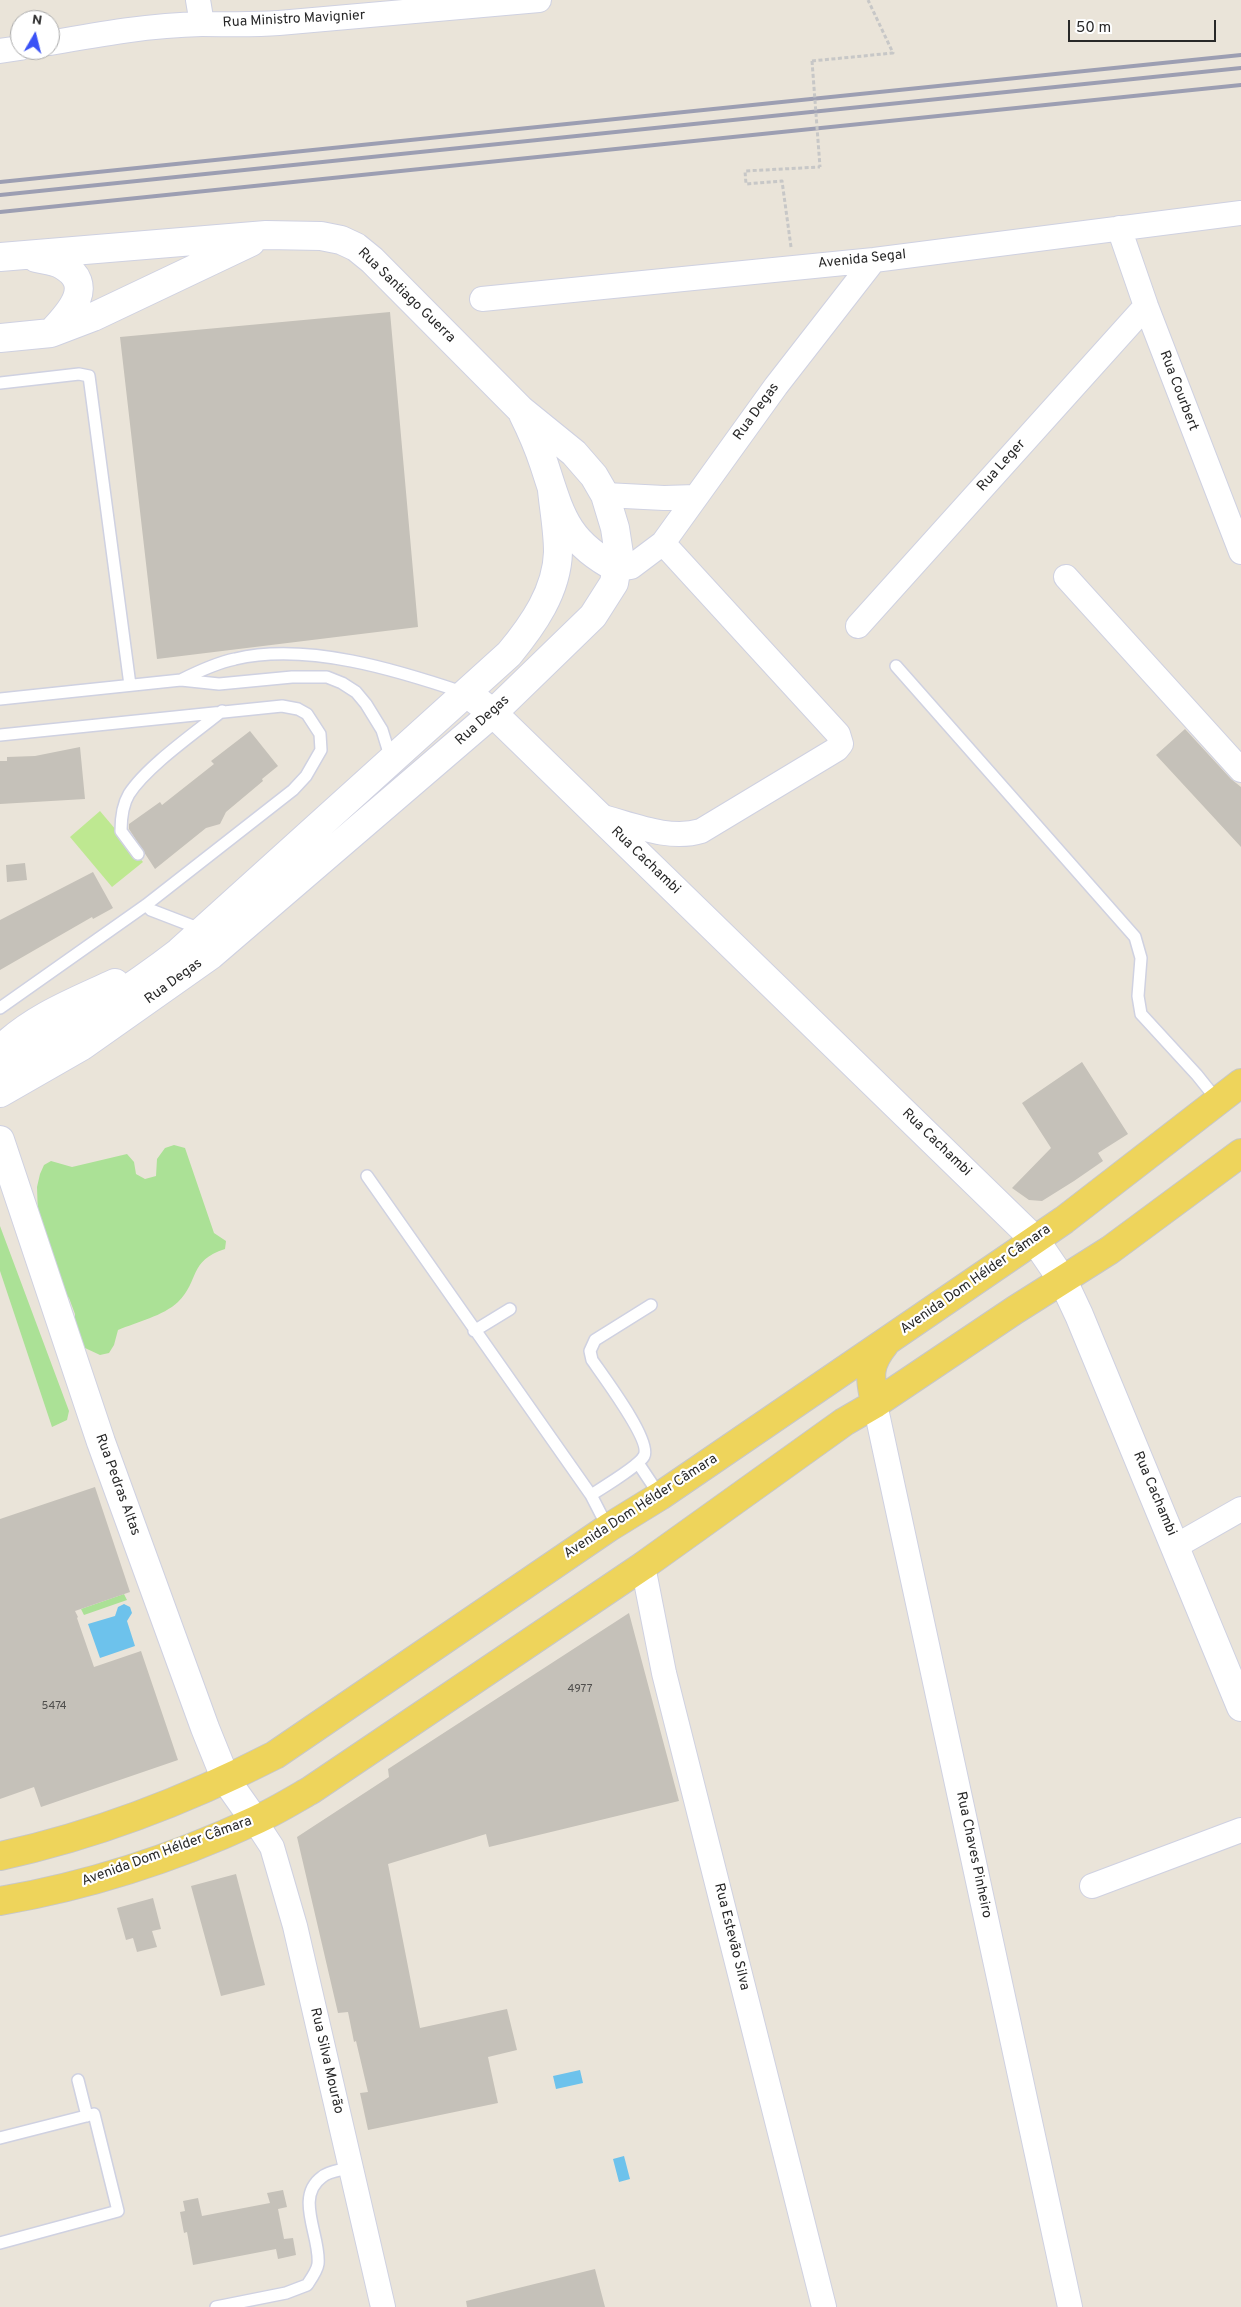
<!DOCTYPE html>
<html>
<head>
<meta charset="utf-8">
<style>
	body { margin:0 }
	#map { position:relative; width:1241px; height:2307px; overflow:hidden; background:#eae4d9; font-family:Overpass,sans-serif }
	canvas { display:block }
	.north { position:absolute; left:10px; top:10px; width:50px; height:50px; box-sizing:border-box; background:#fff; border:1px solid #a9a9a9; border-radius:50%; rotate:8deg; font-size:14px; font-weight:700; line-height:20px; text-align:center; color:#282828 }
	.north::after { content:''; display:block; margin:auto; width:18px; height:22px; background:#3a52f6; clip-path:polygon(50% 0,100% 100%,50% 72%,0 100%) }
	.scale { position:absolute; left:1068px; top:20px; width:148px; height:22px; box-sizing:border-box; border:2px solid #282828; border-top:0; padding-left:6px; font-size:15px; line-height:18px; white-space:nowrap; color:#282828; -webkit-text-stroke:4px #fff; paint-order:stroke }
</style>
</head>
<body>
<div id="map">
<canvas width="1241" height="2307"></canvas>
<div class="north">N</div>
<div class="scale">50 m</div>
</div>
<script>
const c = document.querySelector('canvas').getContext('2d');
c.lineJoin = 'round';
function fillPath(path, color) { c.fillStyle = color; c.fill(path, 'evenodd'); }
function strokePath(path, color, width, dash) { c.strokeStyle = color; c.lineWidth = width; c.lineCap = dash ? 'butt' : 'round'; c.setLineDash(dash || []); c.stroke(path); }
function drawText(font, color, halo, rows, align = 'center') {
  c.font = font + ' Overpass,sans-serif'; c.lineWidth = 4.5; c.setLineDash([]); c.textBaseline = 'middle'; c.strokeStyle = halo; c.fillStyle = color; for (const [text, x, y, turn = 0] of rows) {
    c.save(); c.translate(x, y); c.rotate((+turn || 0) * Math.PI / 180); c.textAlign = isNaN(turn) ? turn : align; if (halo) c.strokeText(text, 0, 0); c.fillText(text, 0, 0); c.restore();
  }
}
fillPath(new Path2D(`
	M174 1145 185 1148 214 1233 226 1241 225 1249C188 1261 200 1280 178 1302 163 1316 137 1322 118 1330L114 1345 109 1353 100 1355 85 1348 75 1325V1314L69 1298 58 1288 38 1215 37 1187 40 1174 44 1165 51 1161 72 1167 127 1154 134 1162 136 1174 145 1179 156 1176 157 1159 165 1148Z
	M0 1226 69 1411 67 1420 52 1427 0 1271Z
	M124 1594 127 1600 84 1615 81 1609Z`), '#abe196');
fillPath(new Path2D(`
	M100 811 143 862 112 887 70 837Z`), '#bee891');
fillPath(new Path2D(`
	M124 1604 130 1607 132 1613 127 1621 135 1646 100 1658 88 1624 115 1616 118 1607Z
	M580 2070 583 2083 556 2089 553 2076Z
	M624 2156 630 2179 619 2182 613 2159Z`), '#6dc2ec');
fillPath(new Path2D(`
	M390 312 418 627 157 659 120 337Z
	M1185 729 1231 779 1241 787V847L1156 755Z
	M250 731 278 766 262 779 263 781 226 812 220 824 206 828 155 869 129 829V824L160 802 162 805 214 764 211 761Z
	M80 747 85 799 0 804V761H7V757L35 756Z
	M25 863 27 880 7 882 6 865Z
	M93 872 113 908 93 919 92 917 0 970V920Z
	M1082 1062 1128 1134 1098 1153 1103 1161 1074 1181 1042 1201 1029 1200 1012 1188 1051 1148 1022 1103Z
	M95 1487 130 1592 75 1611 78 1617 77 1618 94 1667 141 1651 178 1760 41 1807 34 1787 0 1799V1519Z
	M629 1613 679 1801 489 1847 486 1834 388 1864 420 2028 507 2009 517 2050 488 2057 498 2103 368 2130 360 2093 368 2092 356 2041 354 2042 348 2012 338 2013 297 1837 389 1777 388 1769Z
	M236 1874 265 1985 221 1996 191 1886Z
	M153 1898 161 1929 152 1931 157 1947 137 1952 133 1938 126 1940 117 1908Z
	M283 2190 287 2207 278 2209 284 2239 293 2238 296 2255 278 2259 276 2249 193 2265 187 2232 184 2233 180 2212 185 2211 183 2201 198 2198 202 2216 270 2203 267 2193Z
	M595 2269 605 2307H467L466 2301Z`), '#c5c1b9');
const lane = new Path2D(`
	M0 383 79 374 89 376 130 685
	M896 666 1135 937 1141 958 1138 996 1141 1014 1197 1075 1217 1100
	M181 680C199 671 216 663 235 659 307 642 397 670 465 693
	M0 699 181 680 219 684 292 677H327L342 683 356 692 366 704 382 730 391 759
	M0 735 282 706 298 709 307 714 320 734 321 750 306 776 293 790 146 905 0 1008
	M138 854 121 831C121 819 123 804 129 794 147 766 195 733 222 711
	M146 905 151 910 203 930
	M367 1176 591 1495 608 1528
	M474 1331 510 1309
	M638 1463 660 1496
	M591 1495C602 1488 639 1466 644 1456 652 1441 603 1376 592 1360L590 1351 595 1340 651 1305
	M78 2080 87 2116
	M0 2138 94 2114 118 2211 0 2243
	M216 2307 286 2293 307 2285C311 2279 317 2271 318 2264 321 2237 294 2197 322 2177 328 2171 343 2170 351 2167`);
const street = new Path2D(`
	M198 0 202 24
	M50 43C100 34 151 25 202 24 228 24 253 25 279 23L539 0
	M0 51 20 48
	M1119 228 1146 306 1241 552
	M482 299 874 260 1241 213
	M605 495 664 498 696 497
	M618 569 631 567 663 543 776 386 874 260
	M1066 577 1241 770
	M858 626 1146 306
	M599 816C631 824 669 841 701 831L837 749 841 744 838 734 663 543
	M875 1404 1070 2307
	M1176 1546 1241 1509
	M643 1566 664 1673 824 2307
	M255 1821 272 1847 295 1926 383 2307
	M1092 1886 1241 1830`);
const secondary = new Path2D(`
	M0 257 266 235 321 236 341 240 356 247 372 260 521 410 574 453 594 476 605 495 615 528 619 554 614 583 593 616 493 713 211 955 82 1046 0 1093
	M36 258C44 260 55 261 62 265 97 285 69 314 52 332
	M0 338 51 333 93 317 251 242
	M523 414C531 430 538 446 544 464 561 516 566 542 618 569
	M468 694 493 713 1035 1240 1063 1281 1079 1315 1241 1707
	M0 1050C32 1018 74 1002 115 983
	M0 1067C63 1032 122 996 179 952L509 654C533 625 557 591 558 552 558 531 554 510 552 490
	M0 1140 101 1442 205 1728 226 1780 255 1821`);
const primary = new Path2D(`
	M875 1404C870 1377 867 1366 885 1344
	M0 1856C97 1835 187 1800 275 1755L608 1528 660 1496 1064 1220 1241 1083
	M0 1901C87 1886 174 1858 254 1821 274 1812 292 1801 311 1790L643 1566 844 1422 875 1404 1015 1310 1110 1250 1241 1153`);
strokePath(lane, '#cfd1e1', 14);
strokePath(street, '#cfd1e1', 26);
strokePath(secondary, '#cfd1e1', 30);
strokePath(primary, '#c7c7c7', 30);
strokePath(new Path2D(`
	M812 61 893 53 868 0
	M791 247 782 181 746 184 745 171 820 167`), '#c7c7c7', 3, [4, 2.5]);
strokePath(lane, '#fff', 11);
strokePath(street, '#fff', 24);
strokePath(secondary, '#fff', 28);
strokePath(primary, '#eed45b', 28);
strokePath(new Path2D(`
	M0 182 1241 55
	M0 195 1241 68
	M0 212 1241 85`), '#9c9eb2', 4);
strokePath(new Path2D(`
	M812 61 820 167`), '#c7c7c7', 3, [4, 2.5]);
drawText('11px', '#4f4e4c', null, [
	["4977",580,1690],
	["5474",54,1707]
]);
drawText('14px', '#282828', '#fff', [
	["Rua Ministro Mavignier",294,20,-3],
	["Avenida Segal",862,260,-6],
	["Rua Santiago Guerra",406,296,44],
	["Rua Courbert",1178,391,69],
	["Rua Degas",757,412,-54],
	["Rua Leger",1002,466,-48],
	["Rua Degas",483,721,-42],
	["Rua Cachambi",645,861,44],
	["Rua Degas",174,982,-36],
	["Rua Cachambi",936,1143,44],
	["Avenida Dom Hélder Câmara",976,1280,-35],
	["Rua Pedras Altas",117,1485,70],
	["Rua Cachambi",1154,1494,67],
	["Avenida Dom Hélder Câmara",641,1507,-33],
	["Avenida Dom Hélder Câmara",167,1852,-20],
	["Rua Chaves Pinheiro",973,1855,78],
	["Rua Estevão Silva",731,1937,76],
	["Rua Silva Mourão",326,2061,77]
]);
</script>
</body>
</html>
